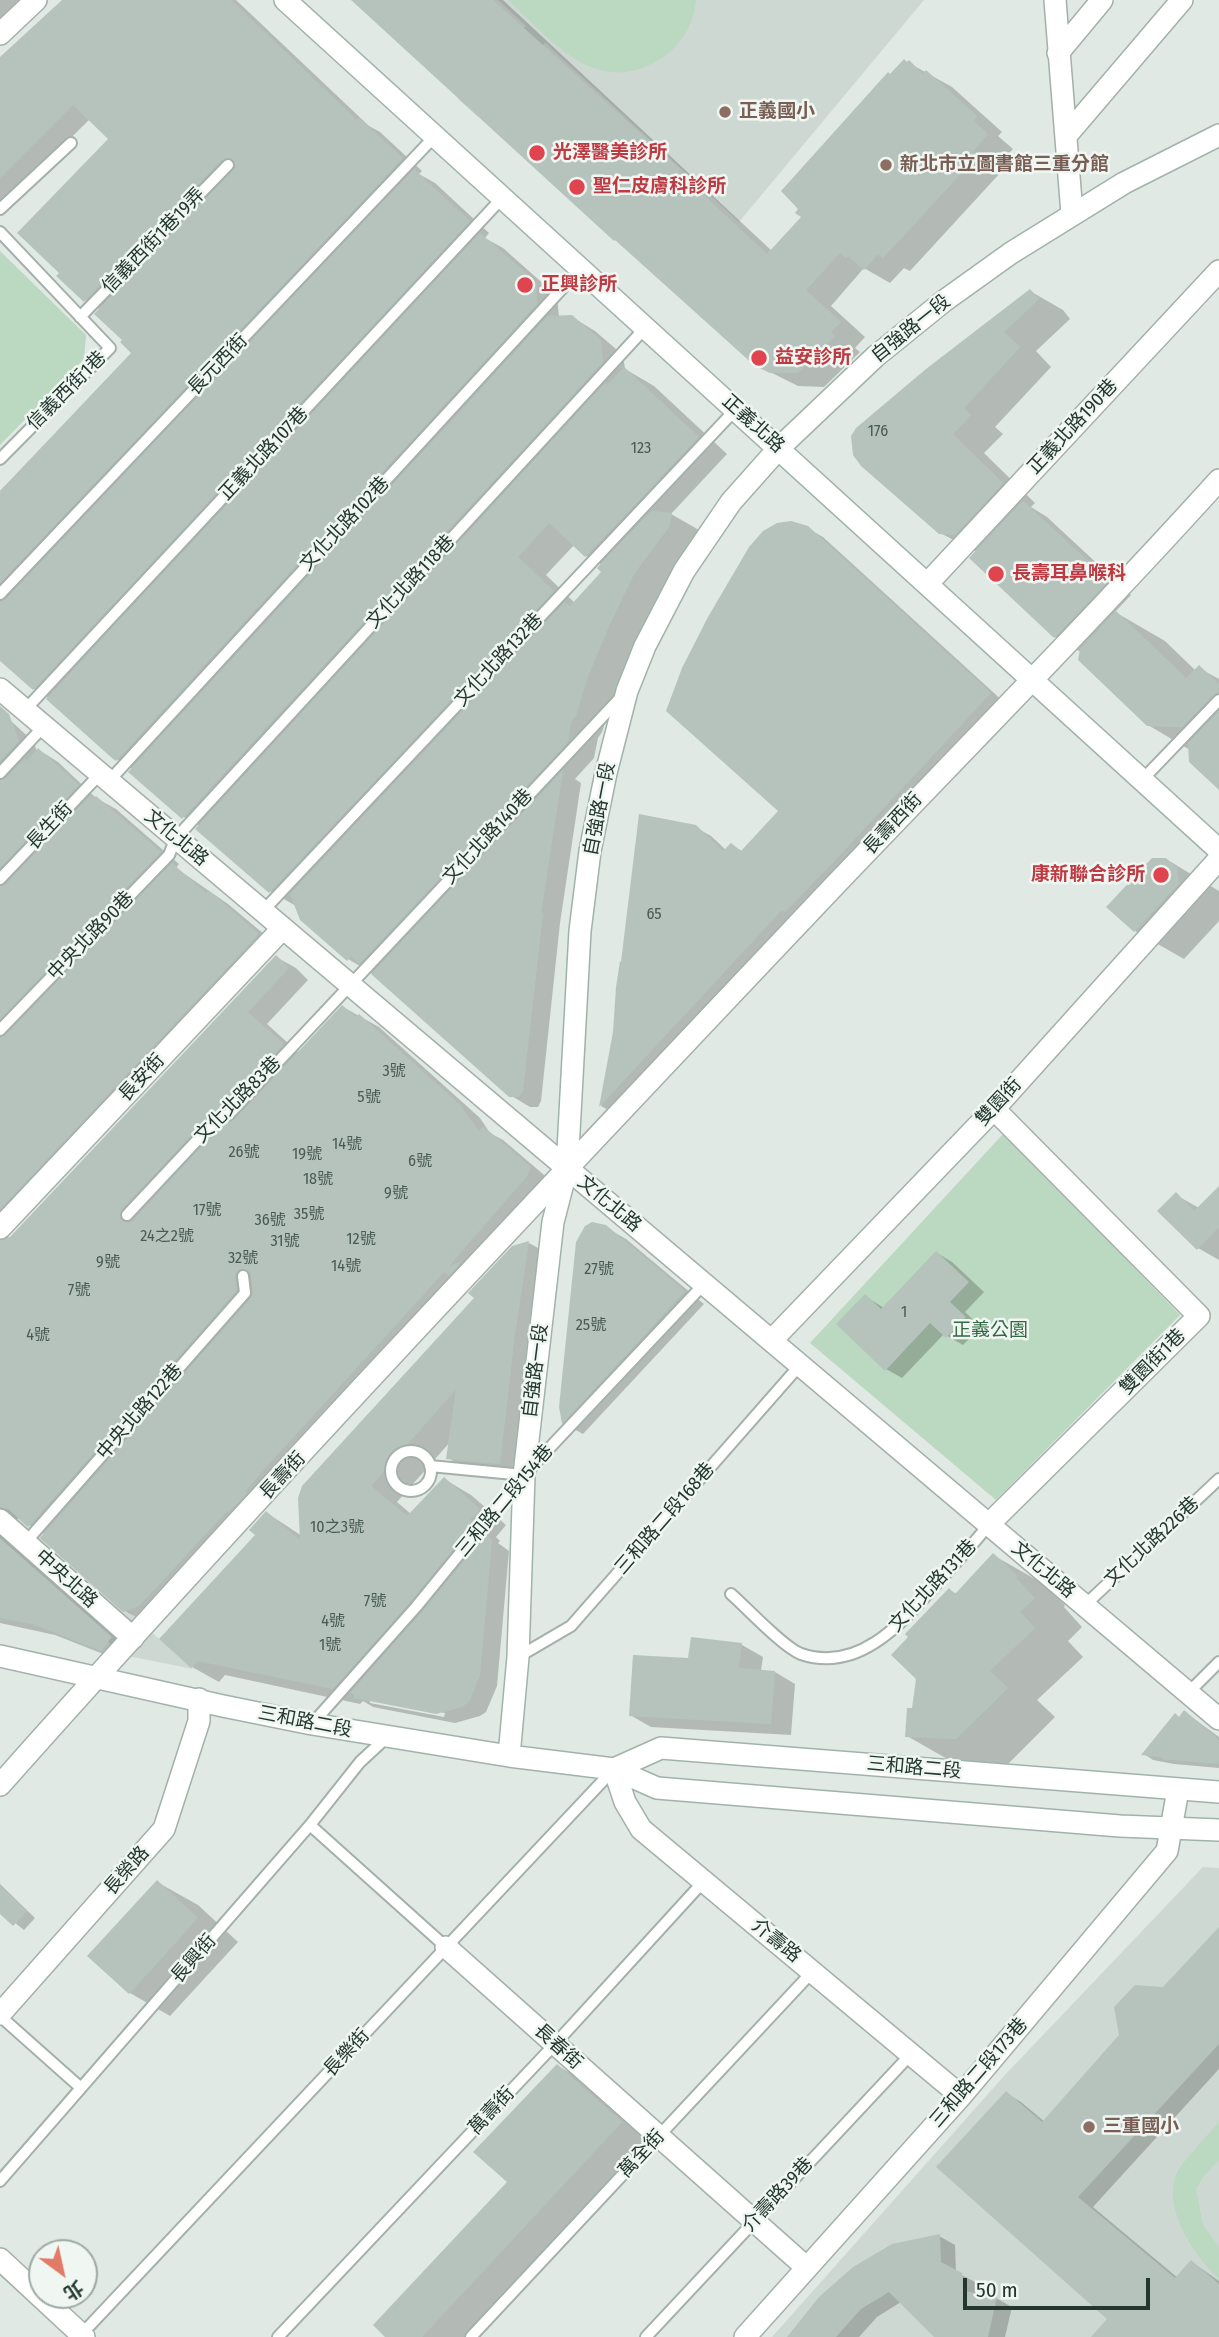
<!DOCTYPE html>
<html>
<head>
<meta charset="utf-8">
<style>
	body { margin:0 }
	#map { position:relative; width:1219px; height:2337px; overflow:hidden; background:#e0e9e4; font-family:"Fira Sans Condensed","Noto Sans TC",sans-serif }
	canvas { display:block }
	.north { position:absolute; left:28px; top:2239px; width:70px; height:70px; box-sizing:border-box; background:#f0f6f2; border:2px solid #9eaaa4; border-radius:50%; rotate:147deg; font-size:19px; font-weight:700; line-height:28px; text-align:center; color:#233730 }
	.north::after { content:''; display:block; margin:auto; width:24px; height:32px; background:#e17a66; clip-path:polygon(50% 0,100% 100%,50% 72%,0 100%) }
	.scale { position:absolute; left:963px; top:2278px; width:187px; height:32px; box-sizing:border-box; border:4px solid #233730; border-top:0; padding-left:9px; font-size:21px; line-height:24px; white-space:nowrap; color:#233730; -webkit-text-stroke:5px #f0f6f2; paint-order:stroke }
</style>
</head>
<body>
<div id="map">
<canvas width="1219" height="2337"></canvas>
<div class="north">北</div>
<div class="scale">50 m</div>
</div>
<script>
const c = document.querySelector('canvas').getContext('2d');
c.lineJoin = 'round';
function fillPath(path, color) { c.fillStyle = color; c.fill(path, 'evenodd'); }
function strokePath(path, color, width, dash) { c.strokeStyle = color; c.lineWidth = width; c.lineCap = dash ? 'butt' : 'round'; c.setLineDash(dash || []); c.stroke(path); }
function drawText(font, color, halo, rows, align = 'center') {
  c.font = font + ' "Fira Sans Condensed","Noto Sans TC",sans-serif'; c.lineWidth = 5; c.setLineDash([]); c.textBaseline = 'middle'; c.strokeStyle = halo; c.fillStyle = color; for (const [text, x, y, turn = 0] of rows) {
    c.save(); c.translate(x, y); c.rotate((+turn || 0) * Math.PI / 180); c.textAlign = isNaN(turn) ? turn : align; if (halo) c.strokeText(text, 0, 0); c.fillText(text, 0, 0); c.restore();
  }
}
fillPath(new Path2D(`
	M498 0H924L739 222 545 43 477 116 458 99 526 26Z
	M0 1497 193 1669 123 1655 0 1547Z
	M1203 1867 1219 1868V2337H772L1004 2076Z`), '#ced8d3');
fillPath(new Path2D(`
	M508 0H696C694 23 682 45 662 58 597 100 552 41 508 0Z
	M0 251 86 335 84 359 0 445Z
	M1004 1133 1180 1315 996 1500 810 1343Z
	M1219 2122V2160L1203 2177 1196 2189 1203 2225 1219 2247V2279C1195 2257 1161 2207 1177 2173 1184 2159 1208 2135 1219 2122Z`), '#bbd8c0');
fillPath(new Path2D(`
	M0 0H36L0 34Z
	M66 0H236L369 126 380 132 422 171 419 174 435 183 489 233 485 238 503 248 557 296 559 317H572L595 331 623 355 625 369 654 386 727 454 671 514 699 530 696 543 661 590 614 695 602 732 598 738 594 758 575 779 581 783 560 923 541 1101 538 1107H530L510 1095 372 973 348 959 296 906 270 891 200 826 184 817 131 771 133 769 118 760 49 698 34 689 0 658V491L133 353 101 310 85 300 111 139 90 119 4 204 0 202V61ZM574 545 586 556 602 565 604 572 575 603 546 575Z
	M354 0H503L772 251 803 217 891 76 909 63 952 87 1002 132 998 136 1013 149 997 166 1002 171 910 271 904 268 890 283 864 268 831 306 865 337 855 348 860 352 824 387 798 386 756 365Z
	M1030 291 1063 310 1070 319 1036 351 1051 367 995 427 1003 434 984 453 1035 503 1031 507 1047 517 1131 595 1115 612 1165 641 1196 671 1199 668 1219 679V788L1190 750 1148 725 1081 652 1055 637 977 552 940 533 862 465Z
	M807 528 823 537 1005 703 616 1114 601 1106 615 1032 695 827 711 836 726 850 731 845 742 851 780 811Z
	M0 711 34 742 37 752 39 750 58 762 96 798 116 809 179 864 176 868 228 904 277 945 10 1230 7 1243 276 957 296 968 308 980 267 1024 299 1053 343 1007 379 1027 480 1118 490 1133 503 1140 550 1180 144 1622 124 1610 45 1535 19 1518 9 1523 130 1649 121 1661 55 1635 0 1623Z
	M1166 859 1219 891V921L1184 959 1135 931Z
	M1219 1188V1260L1198 1248 1176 1195 1199 1208Z
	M605 1227 626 1239 704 1304 583 1434 563 1423Z
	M529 1243 556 1258 527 1479 476 1474 448 1458 451 1441 397 1502 411 1514 444 1479 471 1495 506 1525 496 1537 500 1541 498 1543 509 1551 497 1686 486 1712 480 1716 455 1723 373 1707 363 1701 360 1704 225 1675 219 1682 192 1667 267 1513 302 1536ZM370 1699 445 1713 444 1717 370 1703Z
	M937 1253 952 1262 984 1292 965 1312 981 1327 963 1345 944 1334 902 1378 886 1369 865 1296 884 1308Z
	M993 1555 1042 1583 1065 1605 1064 1607 1082 1627 1068 1641 1083 1657 1037 1700 1055 1717 1006 1766 956 1764 907 1736 949 1590 957 1594Z
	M693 1639 742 1645 763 1657 761 1671 775 1672 795 1684 791 1735 651 1727 630 1715 689 1659Z
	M1185 1712 1219 1737V1768L1174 1764 1153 1760 1144 1754Z
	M157 1882 198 1905 238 1942 170 2016 130 1993Z
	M0 1884 35 1918 24 1930 0 1911Z
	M1219 1930V2069L1093 2207 1178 2278 1192 2262 1219 2281V2337H1100L1109 2319 1006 2093 1021 2102 1045 2122Z
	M558 2066 595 2087 659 2145 480 2337H388L510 2182Z
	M939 2236 955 2245 956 2272 977 2283 979 2295 996 2298 1012 2307 1005 2337H936L901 2302 877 2317 859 2337H790Z`), '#0003');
fillPath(new Path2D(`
	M62 0H231L357 120 359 118 403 158 0 583V491L131 353 120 342 122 340 94 314 236 166 231 158 222 160 84 302 56 276 59 273 17 233 108 139 73 105 0 178V57Z
	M351 0H493L680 169 678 171 767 254 801 217 795 213 798 209 781 191 888 72 890 74 904 59 907 62 909 60 923 74 926 70 977 116 974 121 988 134 973 151 978 155 883 258 878 254 864 270 848 256 846 258 840 253 806 290 841 322 831 332 835 336 798 373H770L755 366 615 240 614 241Z
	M414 169 470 221 33 690 0 661V602L6 599Z
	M480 233 536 282 537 304 116 761 113 759 46 699Z
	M1030 289 1039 299 1004 332 1020 347 964 408 971 415 953 434 1003 483 955 535 939 534 861 466 853 455 851 436 856 428 926 369Z
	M572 315 601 340 603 362 182 819 128 772 548 316Z
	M624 367 699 437 585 557 549 523 518 557 554 591 269 893 195 829 606 382V386Z
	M1023 501 1109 580 1054 638 969 558Z
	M651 511 672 513 669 527 634 574 609 626 587 679 576 716 571 722 568 742 359 964 351 956 347 961 300 920 290 894 565 602 570 606 601 572 597 568Z
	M791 521 808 526 991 693 839 856 785 912 782 910 599 1107 613 1032 616 987 620 961 621 962 639 814 696 825 723 851 731 843 741 851 778 811 666 711 682 668 708 617 749 547 763 531 777 523Z
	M1116 611 1186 678 1199 665 1219 684V692L1213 695 1182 727 1147 726 1078 660 1080 649Z
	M0 706 9 714 19 741 0 761Z
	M1219 711V790L1189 762 1188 743Z
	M38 748 79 785 0 868V781L6 778 25 758 26 762Z
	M563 770 541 913H543L523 1090 519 1097H509L371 974Z
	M91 795 94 798 96 796 161 852 0 1019V887L6 884Z
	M1152 858H1166L1177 868 1179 883 1134 932 1106 907Z
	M172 863 206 893 208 890 258 933 256 937 0 1209V1038L6 1035Z
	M276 955 289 968 248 1012 284 1044 224 1108 211 1114 121 1210 119 1217 122 1221 129 1223 133 1220 221 1126 234 1120 342 1005 356 1017 359 1014 460 1105 479 1131 483 1126 531 1167 527 1176 449 1266 461 1262 449 1276 444 1272 268 1465 245 1491 247 1493 229 1512 228 1510 139 1606 123 1612 40 1538 251 1298 253 1292 251 1274 245 1269 238 1270 235 1276 237 1290 28 1527 9 1510 0 1507V1241L10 1237Z
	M1219 1186V1227L1197 1250 1157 1211 1176 1192 1194 1211Z
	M592 1222 606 1225 685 1291 562 1424 559 1407 576 1242 585 1226Z
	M529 1241 514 1341 500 1464 446 1459 456 1389 371 1486 407 1516 444 1477 480 1509 470 1520 474 1524 410 1602 333 1689 198 1661 191 1668 159 1639 255 1535 249 1530 266 1511 300 1540 298 1498 302 1486 474 1298 468 1293 512 1246Z
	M936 1251 969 1282 950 1302 966 1317 946 1338 930 1323 885 1371 836 1324 865 1294 881 1309Z
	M486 1534 492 1540 480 1675 469 1702 462 1707 436 1714 354 1698V1694L350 1693 422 1612Z
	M0 1538 112 1637 101 1651 33 1624 0 1618Z
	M993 1553 1018 1576 1016 1578 1035 1598 1020 1612 1035 1628 990 1671 1008 1688 956 1739 905 1737 907 1708H912L916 1679 891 1655 908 1637 905 1634 949 1588 955 1594Z
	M691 1637 742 1643 739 1668 775 1671 771 1724 629 1716 633 1655 688 1658Z
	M1184 1710 1219 1740V1764L1162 1759V1757L1141 1755 1175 1713 1179 1717Z
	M157 1880 198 1918 129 1994 87 1956Z
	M0 1886 27 1911 13 1926 0 1914Z
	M1219 1927V2044L1078 2197 1175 2278 1191 2260 1219 2284V2337H1091L1107 2319 936 2167 1006 2091 1042 2122 1119 2035 1114 2007 1135 1985 1163 1987Z
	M557 2064 622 2122 422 2337H385L373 2325 507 2182 473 2152Z
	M940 2234 941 2262 962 2273 965 2291 997 2297 988 2337H934L889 2292 861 2309 836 2337H787L819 2297 853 2267 892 2244Z`), '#b6c3bd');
const lane = new Path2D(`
	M0 209 71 143
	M0 232 110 348 0 459
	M80 317 228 165
	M0 594 435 136
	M25 710 503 197
	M0 773 44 726
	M1143 779 1219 700
	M109 781 581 268
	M0 879 100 774
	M263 911 736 409
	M0 1030 169 855 176 838 646 327
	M127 1215 217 1119 228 1115 622 696
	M391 1471a20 20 0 1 1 40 0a20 20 0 1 1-40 0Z
	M430 1466 524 1475
	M25 1543 245 1293 243 1276
	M731 1594C747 1608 783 1647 801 1654 861 1674 904 1620 939 1581 956 1562 974 1544 989 1524
	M1085 1605 1219 1479
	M518 1657 571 1626 800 1365
	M1188 1693 1219 1662
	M312 1724 416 1607 524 1475 704 1284
	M310 1825 446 1947
	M0 2016 81 2088
	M0 2181 310 1825 360 1762 387 1737
	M79 2337 614 1769
	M278 2337 555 2044 703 1882
	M471 2337 813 1971
	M646 2337 911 2054`);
const street = new Path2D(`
	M1055 0 1072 214
	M0 34 36 0
	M1058 53 1102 0
	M1066 136 1182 0
	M928 583 1219 271
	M0 689 1219 1719
	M0 1228 283 928
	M772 1340 994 1109 1219 859
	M0 1520 133 1638
	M989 1524 1199 1316 994 1109
	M614 1769 625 1802 641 1829 961 2096
	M0 1785C272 1479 555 1181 836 884 964 750 1094 618 1219 480
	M446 1947 807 2268
	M0 2014 164 1829 199 1721V1699
	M0 2259 84 2337
	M745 2337 961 2096 1167 1851 1178 1790`);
const secondary = new Path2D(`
	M285 0 1219 850
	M0 1656 223 1706 312 1724 509 1756 614 1769 657 1788 1120 1826 1219 1830
	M509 1756 518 1657 524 1475 553 1222 567 1168 580 931 590 851 606 773 627 691 645 646 684 571 731 502 779 448 876 356 944 301 1011 253 1124 183 1219 135
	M614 1769 661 1748 1219 1792`);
strokePath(lane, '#a4b0aa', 14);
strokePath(street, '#a4b0aa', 24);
strokePath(secondary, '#a0b3ab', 24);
strokePath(lane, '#fff', 10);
strokePath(street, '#fff', 21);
strokePath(secondary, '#fff', 21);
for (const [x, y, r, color] of [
	[725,112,7,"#8d6e63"],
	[537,153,9,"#e0444e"],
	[886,165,7,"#8d6e63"],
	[577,187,9,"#e0444e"],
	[525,285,9,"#e0444e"],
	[759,358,9,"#e0444e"],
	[996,574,9,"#e0444e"],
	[1161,875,9,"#e0444e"],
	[1089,2127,7,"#8d6e63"]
]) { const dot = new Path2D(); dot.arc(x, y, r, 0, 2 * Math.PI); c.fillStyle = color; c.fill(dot); strokePath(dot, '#f0f6f2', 2.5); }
drawText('16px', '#485a53', null, [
	["176",878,432],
	["123",641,449],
	["65",654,915],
	["3號",394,1072],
	["5號",369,1098],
	["14號",347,1145],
	["26號",244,1153],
	["19號",307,1155],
	["6號",420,1162],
	["18號",318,1180],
	["9號",396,1194],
	["17號",207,1211],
	["35號",309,1215],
	["36號",270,1221],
	["24之2號",167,1237],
	["12號",361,1240],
	["31號",285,1242],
	["32號",243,1259],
	["9號",108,1263],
	["14號",346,1267],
	["27號",599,1270],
	["7號",79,1291],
	["1",904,1313],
	["25號",591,1326],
	["4號",38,1336],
	["10之3號",337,1528],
	["7號",375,1602],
	["4號",333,1622],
	["1號",330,1646]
]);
drawText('bold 19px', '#785e54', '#f0f6f2', [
	["正義國小",739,112],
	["新北市立圖書館三重分館",900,165],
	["三重國小",1103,2127]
], 'left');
drawText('bold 19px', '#be3a42', '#f0f6f2', [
	["光澤醫美診所",553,153],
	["聖仁皮膚科診所",593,187],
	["正興診所",541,285],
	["益安診所",775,358],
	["長壽耳鼻喉科",1012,574],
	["康新聯合診所",1145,875,"right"]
], 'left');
drawText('19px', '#233730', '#f0f6f2', [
	["信義西街1巷19弄",154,241,-46],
	["自強路一段",911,329,-39],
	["長元西街",218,365,-46],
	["信義西街1巷",67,391,-45],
	["正義北路",753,424,42],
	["正義北路190巷",1073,427,-47],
	["正義北路107巷",264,454,-47],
	["文化北路102巷",345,524,-47],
	["文化北路118巷",411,582,-47],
	["文化北路132巷",499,660,-47],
	["自強路一段",600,809,-79],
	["長壽西街",893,824,-47],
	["長生街",50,826,-47],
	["文化北路140巷",488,837,-47],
	["文化北路",176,838,40],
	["中央北路90巷",91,936,-46],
	["長安街",142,1078,-47],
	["文化北路83巷",238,1100,-45],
	["雙園街",999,1102,-47],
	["文化北路",609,1204,40],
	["雙園街1巷",1153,1362,-45],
	["自強路一段",536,1371,-83],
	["中央北路122巷",140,1412,-49],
	["長壽街",283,1476,-47],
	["三和路二段154巷",505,1501,-50],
	["三和路二段168巷",665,1519,-49],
	["文化北路226巷",1152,1542,-43],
	["文化北路",1043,1570,40],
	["中央北路",66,1579,42],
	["文化北路131巷",933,1586,-47],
	["三和路二段",305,1722,11],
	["三和路二段",914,1768,5],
	["長榮路",127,1871,-49],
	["介壽路",776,1941,39],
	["長興街",194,1959,-49],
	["長春街",558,2047,42],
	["長樂街",347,2053,-47],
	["三和路二段173巷",979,2073,-49],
	["萬壽街",492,2111,-47],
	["萬全街",642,2154,-47],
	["介壽路39巷",778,2195,-47]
]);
drawText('19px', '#326943', '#f0f6f2', [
	["正義公園",990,1331]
]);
</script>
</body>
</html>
